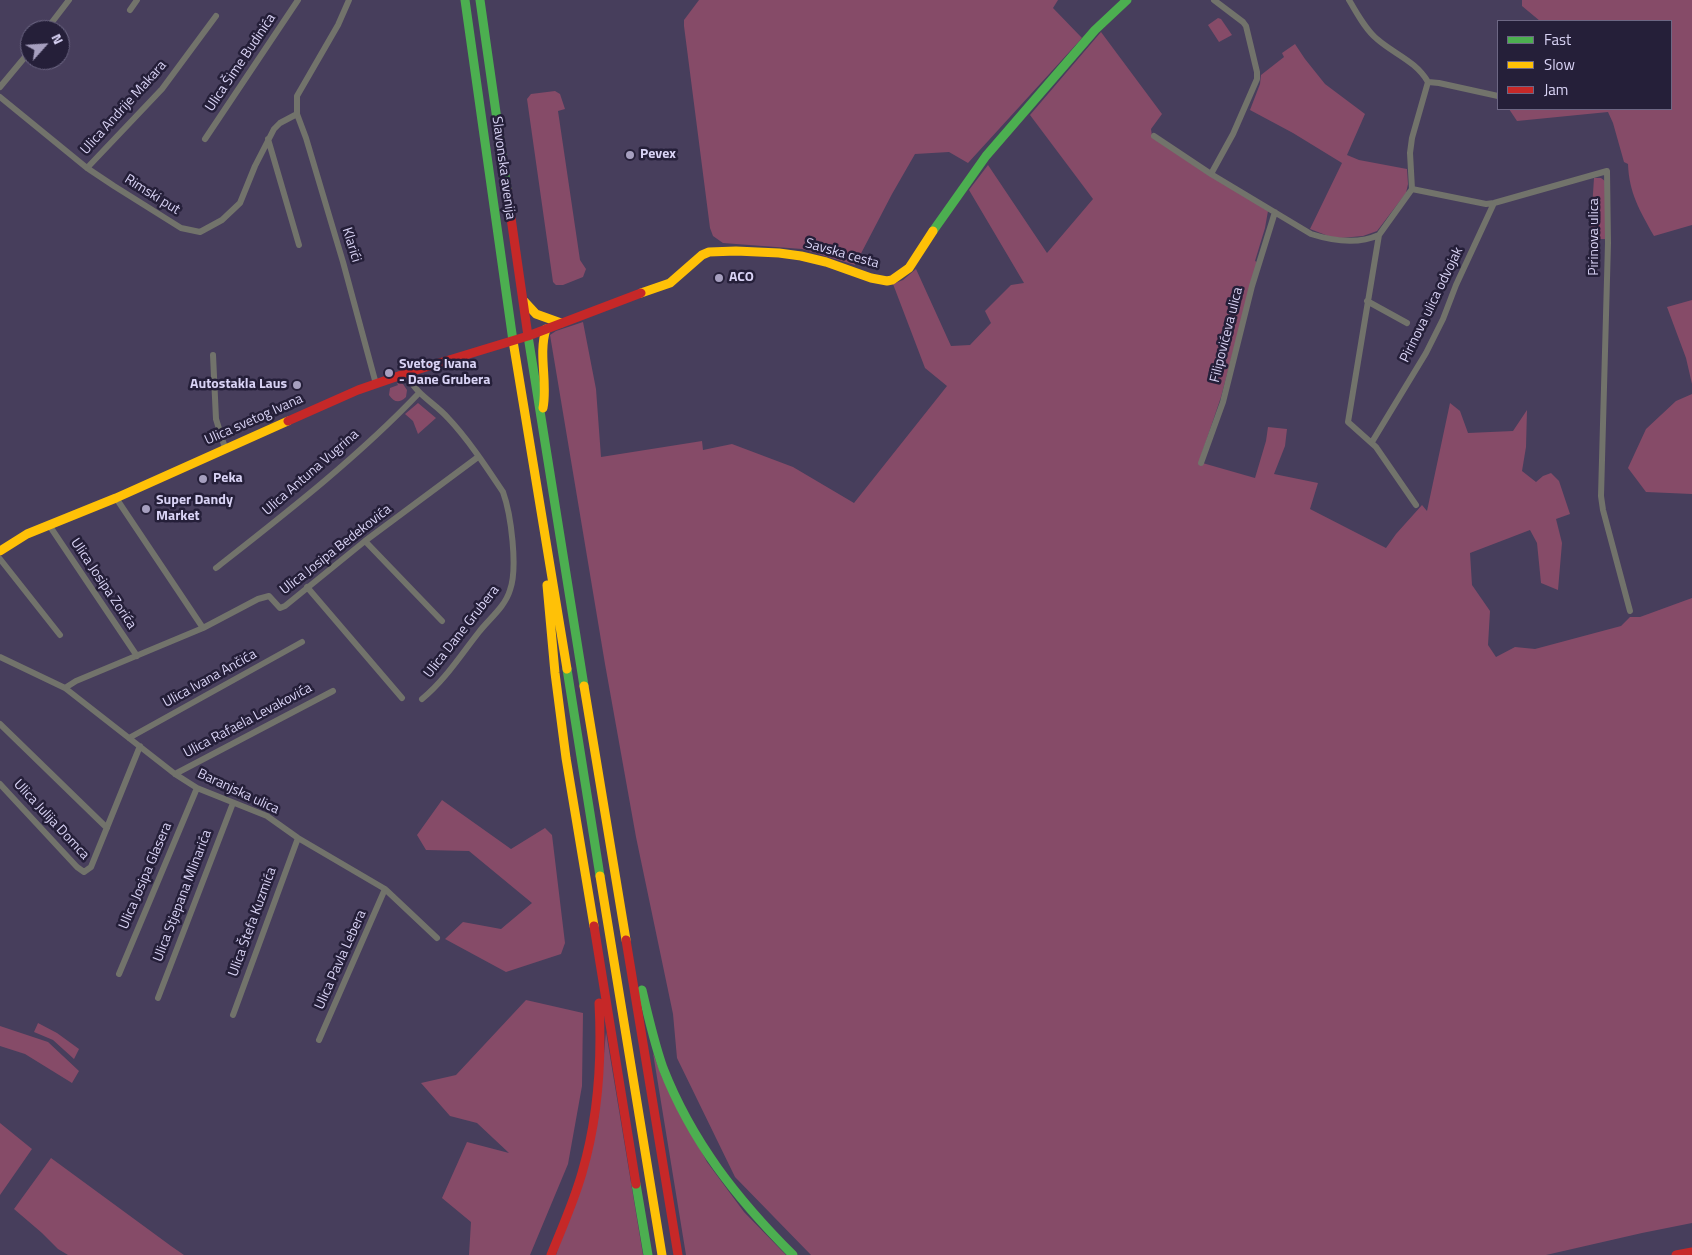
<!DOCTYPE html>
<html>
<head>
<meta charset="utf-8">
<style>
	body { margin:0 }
	#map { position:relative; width:1692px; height:1255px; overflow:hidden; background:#473e5c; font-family:"Titillium Web",sans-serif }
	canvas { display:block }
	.legend { position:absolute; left:1497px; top:20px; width:175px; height:90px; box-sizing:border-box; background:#251f39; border:1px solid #6d6784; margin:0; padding:6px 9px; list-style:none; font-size:15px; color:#d9d3f5 }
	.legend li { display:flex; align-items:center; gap:10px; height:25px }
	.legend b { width:25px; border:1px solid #6d6784 }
	.north { position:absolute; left:20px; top:20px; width:50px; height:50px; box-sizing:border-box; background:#251f39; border:1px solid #6d6784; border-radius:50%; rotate:64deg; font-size:14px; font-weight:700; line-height:20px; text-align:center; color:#d9d3f5 }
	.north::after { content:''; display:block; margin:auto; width:18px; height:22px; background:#a69fbf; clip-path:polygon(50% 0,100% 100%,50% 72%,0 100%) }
</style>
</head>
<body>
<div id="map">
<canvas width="1692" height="1255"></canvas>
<ul class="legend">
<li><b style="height:6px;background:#4caf50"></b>Fast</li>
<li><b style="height:6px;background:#ffc107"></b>Slow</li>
<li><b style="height:6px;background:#c62828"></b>Jam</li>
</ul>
<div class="north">N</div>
</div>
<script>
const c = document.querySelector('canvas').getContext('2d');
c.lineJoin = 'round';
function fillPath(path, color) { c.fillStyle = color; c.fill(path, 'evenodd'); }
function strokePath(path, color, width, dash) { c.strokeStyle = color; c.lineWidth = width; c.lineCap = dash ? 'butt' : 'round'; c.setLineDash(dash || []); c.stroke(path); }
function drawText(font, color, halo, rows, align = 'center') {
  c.font = font + ' "Titillium Web",sans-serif'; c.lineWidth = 5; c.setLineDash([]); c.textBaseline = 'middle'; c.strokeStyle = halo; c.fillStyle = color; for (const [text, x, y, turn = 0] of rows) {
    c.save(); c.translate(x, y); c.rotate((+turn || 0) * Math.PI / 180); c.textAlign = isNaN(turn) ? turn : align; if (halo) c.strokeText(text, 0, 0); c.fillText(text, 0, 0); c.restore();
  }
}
fillPath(new Path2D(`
	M699 0H1058L1053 8 1082 38 968 163 949 152 915 154 892 194 855 265 802 249 723 243 713 236 710 228 684 26V20Z
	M1522 0H1692V225L1654 236C1640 211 1629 193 1628 164L1624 162 1613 123 1608 112 1517 121 1509 109H1671V21H1540L1522 6Z
	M1218 18 1221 19 1232 35 1219 42 1208 25Z
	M1101 32 1162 114 1151 129 1152 136 1268 211 1265 228 1255 261 1257 262 1221 397 1199 462 1255 478 1266 441 1268 427 1287 429 1285 446 1274 474 1318 483 1310 509 1386 548 1396 534 1422 505 1427 511 1450 403 1460 411 1468 433 1513 431 1527 410 1526 447 1522 471 1536 482 1543 476 1551 473 1559 481 1570 514 1556 519 1562 543 1558 590 1541 583 1537 543 1530 530 1470 553 1472 585 1490 611 1488 645 1496 657 1515 647 1535 649 1621 626 1630 617H1640L1692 598V1223L1642 1233 1546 1255H811L735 1177 677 1058 673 1014 636 837 605 664 550 335 556 331 583 322 596 389 601 457 702 441 703 450 732 444 793 467 854 503 947 386 925 368 893 284 903 280 916 269 951 346 970 345 991 323 985 311 1011 285 1024 283 969 190 988 165 1047 253 1093 199 1030 115Z
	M1295 44 1305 59 1325 84 1365 114 1347 155 1359 160 1407 169 1408 184 1406 193 1377 231 1363 236 1341 238 1331 237 1310 229 1342 163 1293 133 1250 110 1260 84 1261 75 1284 57 1282 53Z
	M555 91 560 94 565 109 558 111 580 260 586 269 583 277 563 285H556L553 282 527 99 531 94Z
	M1594 178H1601L1605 181 1606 239H1590Z
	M1692 300V384L1686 358 1667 307Z
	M397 383 403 384 407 390 406 397C399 404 394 402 389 395L390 388 398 385Z
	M1692 394V494L1646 492 1628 468 1646 429 1676 401Z
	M418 403 436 418 418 434 413 421 405 414Z
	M442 800 511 849 545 828 552 835 565 943 561 954 506 972 445 939 463 922 501 929 532 903 469 851 426 850 417 835Z
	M526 1000 583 1013 582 1086 568 1164 530 1255H469L471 1222 442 1198 467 1142 509 1153 477 1123 450 1116 421 1083 456 1075Z
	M38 1023 57 1033 79 1049 74 1059 53 1040 34 1032Z
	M0 1026 48 1042 79 1071 72 1083 25 1054 0 1046Z
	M606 1032 643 1255H556L598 1119Z
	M653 1053 662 1077 707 1162 744 1212 786 1255H686Z
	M0 1123 32 1149 0 1195Z
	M51 1158 171 1246 184 1255H68L58 1249 42 1233 14 1209Z`), '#864b68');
strokePath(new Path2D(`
	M1214 0 1243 22 1246 26 1257 72V79L1233 134 1211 174 1311 234C1333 241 1357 245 1379 235
	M1349 0C1357 13 1365 29 1377 39 1394 54 1416 61 1428 82L1412 138 1410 153 1412 189 1379 235 1348 422 1376 447 1416 505
	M130 10 137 0
	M46 30 69 0
	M1428 82 1439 83 1498 96
	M0 87 30 51
	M0 97 87 168 114 186 181 228 200 232 222 220 240 203 255 166 274 129 280 123 297 114V96L338 25 349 0
	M297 114 306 138 343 262 376 384
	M1154 136 1211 174
	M205 139 298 0
	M268 139 299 245
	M87 168 162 89 216 16
	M1412 189 1486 204 1494 203 1607 171 1608 243 1601 496 1603 510 1630 611
	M1367 301 1407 323
	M213 355 216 419 225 448
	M407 373C414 394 434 402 448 418 468 439 487 468 503 492 511 514 518 568 510 590 505 607 489 619 479 632 460 656 445 680 422 699
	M1372 442 1426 353 1443 319 1456 285 1494 203
	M1201 463 1223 402 1252 286 1275 212
	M116 498 203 628
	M49 525 137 656
	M365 541 442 621
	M0 559 60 635
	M216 568C286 513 357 458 419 393
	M307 587 402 698
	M0 657 65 688 175 774 197 788 267 816 298 838 385 889 437 938
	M65 688 76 681 203 628 258 599 269 596 280 608 285 606 365 541 478 457
	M0 724 107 828
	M129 738 302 642
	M175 774 333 691
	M0 784 77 867 84 872 91 867 140 746
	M119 974 197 788
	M158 998 233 803
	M233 1015 298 838
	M319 1040 385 889`), '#72736b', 6);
strokePath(new Path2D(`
	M465 0 513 341
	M480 0 507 190
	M933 231 986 156 1095 30 1127 0
	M528 336 584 686
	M567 669 600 876
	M642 990C648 1016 654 1042 663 1068 692 1142 737 1199 793 1255
	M636 1184 648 1255`), '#4caf50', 9);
strokePath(new Path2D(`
	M641 293 670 283 702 255 709 252 736 251 779 253 801 256 826 262 871 278 887 281 892 280 909 268 933 231
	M524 301 536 314 561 323
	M513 341 567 669
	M543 408C548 382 538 355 546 329
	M0 551 27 534 116 498 288 421
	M547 585 555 673 566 758 594 926
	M584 686 626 940
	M600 876 662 1255`), '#ffc107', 9);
strokePath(new Path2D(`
	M507 190 528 336
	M288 421 358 390 413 371 528 336 641 293
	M594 926 636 1184
	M626 940 678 1255
	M551 1255C562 1228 574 1201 582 1173 598 1119 602 1059 599 1003
	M1676 1255 1692 1252`), '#c62828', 9);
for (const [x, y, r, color] of [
	[630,155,5,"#a69fbf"],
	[719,278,5,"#a69fbf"],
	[389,373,5,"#a69fbf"],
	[297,385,5,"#a69fbf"],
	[203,479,5,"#a69fbf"],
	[146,509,5,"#a69fbf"]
]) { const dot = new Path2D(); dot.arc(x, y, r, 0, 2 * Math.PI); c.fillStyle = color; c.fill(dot); strokePath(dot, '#251f39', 2); }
drawText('14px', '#d9d3f5', '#251f39', [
	["Ulica Šime Budinića",241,63,-56],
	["Ulica Andrije Makara",124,108,-48],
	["Slavonska avenija",503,168,82],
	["Rimski put",152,195,32],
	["Pirinova ulica",1595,237,-90],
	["Klarići",351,245,73],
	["Savska cesta",842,254,16],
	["Pirinova ulica odvojak",1432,305,-64],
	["Filipovićeva ulica",1227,335,-76],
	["Ulica svetog Ivana",254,420,-24],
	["Ulica Antuna Vugrina",311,473,-41],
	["Ulica Josipa Bedekovića",336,550,-38],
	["Ulica Josipa Zorića",103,584,56],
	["Ulica Dane Grubera",462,632,-52],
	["Ulica Ivana Ančića",210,679,-29],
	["Ulica Rafaela Levakovića",248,721,-28],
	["Baranjska ulica",238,792,25],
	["Ulica Julija Domca",51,820,47],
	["Ulica Josipa Glasera",146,876,-67],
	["Ulica Stjepana Mlinarića",183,896,-69],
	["Ulica Štefa Kuzmića",253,922,-70],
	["Ulica Pavla Lebera",341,960,-66]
]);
drawText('bold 14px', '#d9d3f5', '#251f39', [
	["Pevex",640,155],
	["ACO",729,278],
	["Svetog Ivana",399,365],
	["- Dane Grubera",399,381],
	["Autostakla Laus",287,385,"right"],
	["Peka",213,479],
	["Super Dandy",156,501],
	["Market",156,517]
], 'left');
</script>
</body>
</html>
